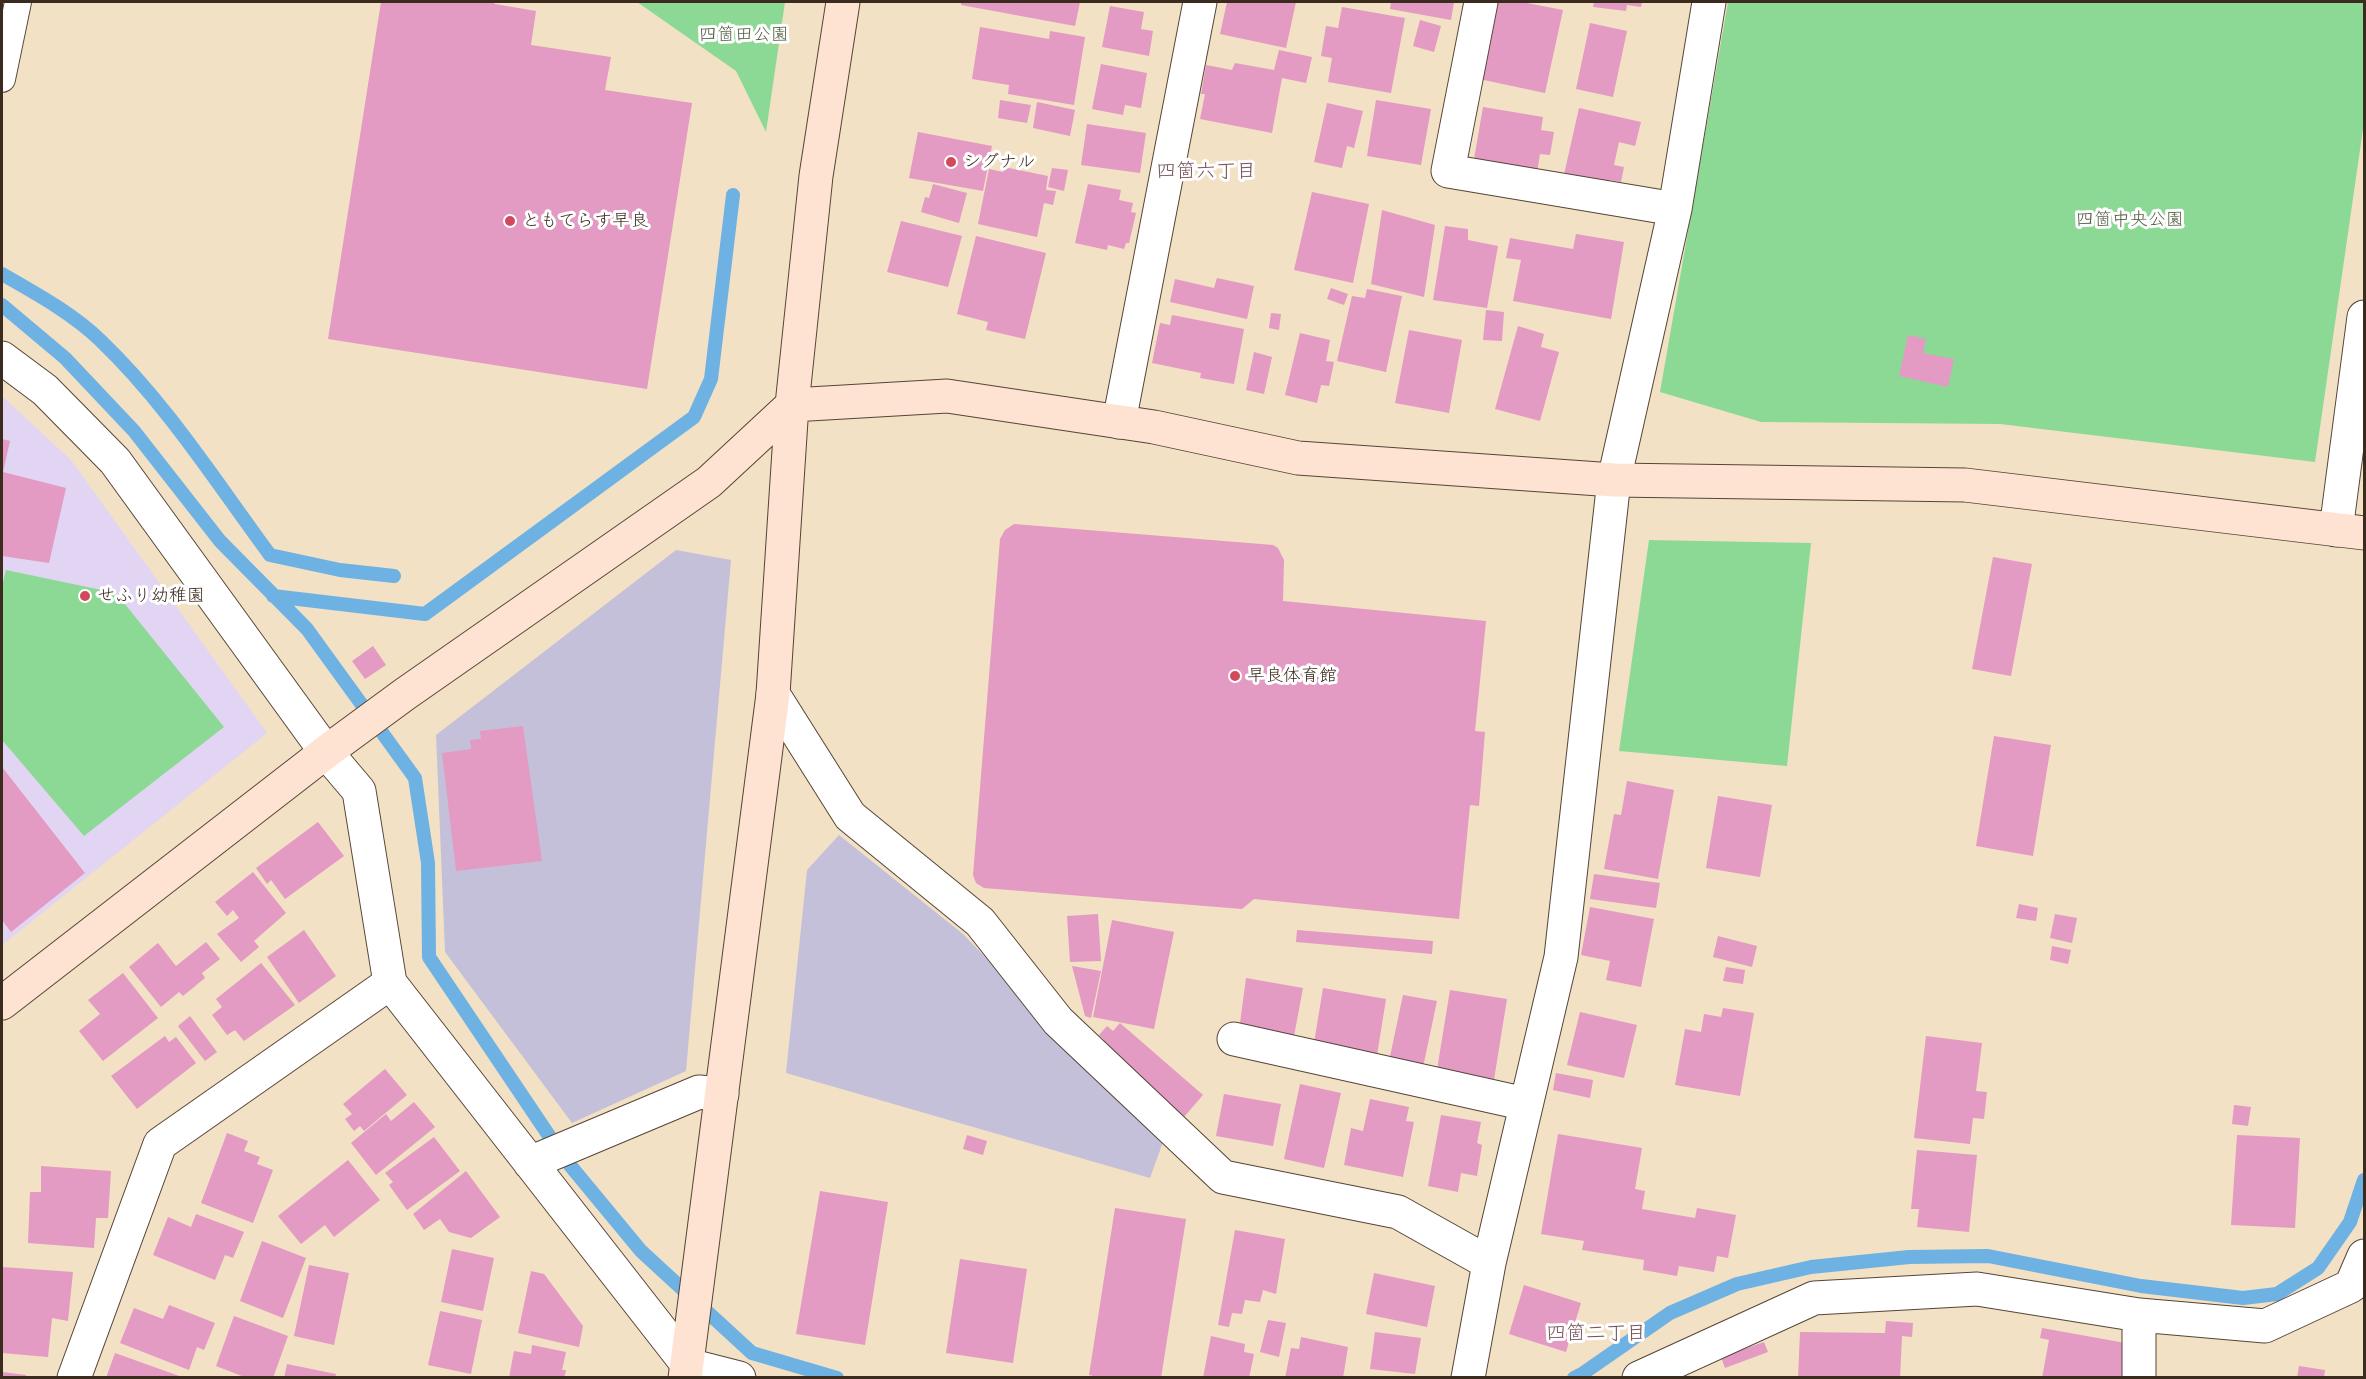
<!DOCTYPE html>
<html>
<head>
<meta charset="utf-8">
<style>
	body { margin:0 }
	#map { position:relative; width:2366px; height:1379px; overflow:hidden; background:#f2e1c4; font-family:Sriracha,sans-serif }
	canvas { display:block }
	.frame { position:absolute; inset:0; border:3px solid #3b2a1e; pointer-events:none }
</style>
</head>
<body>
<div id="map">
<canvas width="2366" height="1379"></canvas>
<div class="frame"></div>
</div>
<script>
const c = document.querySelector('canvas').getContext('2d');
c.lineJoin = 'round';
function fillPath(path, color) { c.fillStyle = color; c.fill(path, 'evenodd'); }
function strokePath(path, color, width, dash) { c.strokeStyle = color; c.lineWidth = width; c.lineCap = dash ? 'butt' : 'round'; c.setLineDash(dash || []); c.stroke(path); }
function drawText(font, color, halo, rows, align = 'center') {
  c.font = font + ' Sriracha,"Klee One",sans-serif'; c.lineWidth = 6; c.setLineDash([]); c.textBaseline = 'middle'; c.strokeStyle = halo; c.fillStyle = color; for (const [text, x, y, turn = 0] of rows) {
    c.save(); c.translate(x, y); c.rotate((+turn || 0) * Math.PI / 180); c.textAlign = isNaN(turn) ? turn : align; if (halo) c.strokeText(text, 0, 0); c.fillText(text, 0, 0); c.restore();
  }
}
fillPath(new Path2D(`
	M2 396 71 460 267 733 2 945Z`), '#e2d4f3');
fillPath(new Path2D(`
	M676 550 731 560 686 1071 572 1123 445 952 436 735Z
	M839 835 963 934 1163 1142 1150 1178 786 1073 807 870Z`), '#c5c0da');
fillPath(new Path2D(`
	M637 2H785L766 132 736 71Z
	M1728 2H2364V122L2315 462 2000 424 1761 422 1660 392Z
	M1649 540 1811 543 1787 766 1619 751Z
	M6 570 116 593 224 727 84 836 2 740V586Z`), '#8cd996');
strokePath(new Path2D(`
	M2 274C35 293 72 313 100 340 166 403 216 482 270 555L340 570 394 576
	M2 305 65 358 134 431 220 541 307 629 415 778 428 863 429 957 564 1158 641 1251 752 1353 837 1378
	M273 596 425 614 694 417 711 379 733 195
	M1574 1378 1582 1374 1670 1313 1737 1284 1811 1267 1909 1257 1988 1256 2141 1286 2243 1298 2277 1294 2318 1268 2350 1222 2364 1180`), '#6eb1e3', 14);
fillPath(new Path2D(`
	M381 2H492L495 4 536 11 531 45 611 57 605 90 692 103 647 389 328 339Z
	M961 2H1080L1075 26 961 5Z
	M1227 2H1296L1286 48 1220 34Z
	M1391 2H1454L1451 20 1390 9Z
	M1495 2H1522L1563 10 1545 93 1479 79Z
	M1594 2H1642L1641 7 1627 5 1626 11 1593 7Z
	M1110 6 1144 12 1141 29 1153 31 1149 56 1102 47Z
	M1342 7 1405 18 1391 93 1328 82 1332 58 1321 56 1326 26 1338 28Z
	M1420 20 1441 26 1434 52 1413 46Z
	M1590 23 1627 31 1613 97 1576 89Z
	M980 27 1049 39 1050 31 1085 37 1074 105 1008 94 1009 85 972 79Z
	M1279 50 1312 57 1306 83 1282 78 1272 133 1200 119 1205 94H1201L1206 65 1232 70 1235 63 1274 70Z
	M1101 64 1147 73 1141 108 1125 105 1123 115 1092 109Z
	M1000 100 1031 105 1027 123 998 118Z
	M1376 100 1431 109 1421 165 1367 156Z
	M1037 102 1075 110 1070 136 1033 128Z
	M1327 103 1363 111 1354 148 1347 146 1342 168 1314 162Z
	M1483 107 1543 117 1541 130 1554 132 1550 155 1540 154 1536 179 1474 159Z
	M1579 108 1641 122 1635 146 1619 142 1614 165 1624 167 1621 182 1610 180 1608 189 1563 179Z
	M1087 124 1146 133 1140 173 1081 165Z
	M918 132 992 146 983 191 909 178Z
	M1004 167 1048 176 1046 190 1056 191 1053 205 1044 203 1037 237 978 224 989 169 1003 172Z
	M1052 168 1068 170 1064 191 1048 187Z
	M933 184 967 193 959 223 921 212 925 197 929 198Z
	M1088 184 1121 190 1119 200 1133 203 1131 212 1136 213 1129 243H1126L1124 249 1108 245 1107 250 1075 243Z
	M1312 192 1369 204 1353 283 1294 270Z
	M1382 210 1435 225 1424 297 1371 284Z
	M901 221 962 236 948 287 887 272Z
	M1445 226 1468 229V240L1498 246 1487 308 1433 300Z
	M1576 234 1624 242 1611 319 1513 301 1521 260 1506 258 1510 238 1573 249Z
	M976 236 1046 253 1025 339 986 330 988 322 957 314Z
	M1217 278 1254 286 1247 319 1170 302 1175 279 1214 288Z
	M1331 288 1348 294 1344 305 1327 299Z
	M1367 289 1402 296 1386 372 1337 361 1352 296 1365 298Z
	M1486 310 1504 312 1502 341 1483 340Z
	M1271 313 1281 314 1279 330 1269 328Z
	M1172 315 1244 329 1234 384 1200 378 1201 373 1152 363 1160 323 1170 325Z
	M1518 326 1544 334 1541 347 1559 352 1540 421 1495 409Z
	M1409 330 1462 340 1449 413 1395 403Z
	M1300 333 1330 340 1326 361 1334 362 1329 386 1321 385 1317 403 1285 395Z
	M1908 335 1926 339 1923 353 1954 359 1948 387 1899 376Z
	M1254 352 1272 357 1264 394 1246 390Z
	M2 439 10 441 3 472 66 488 49 563 2 556Z
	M1014 524 1273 545 1278 548 1284 560 1283 601 1486 621 1475 731 1485 732 1479 806 1470 805 1459 919 1254 899 1242 909 984 888 976 883 973 875 1000 539 1005 530Z
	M1993 557 2032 564 2011 676 1972 669Z
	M373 646 386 665 365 679 352 661Z
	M523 726 542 861 456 871 442 753 471 749 470 740 481 739 480 731Z
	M1994 736 2051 745 2033 856 1976 846Z
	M2 767 85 873 11 932 2 920Z
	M1627 781 1674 790 1658 879 1604 869 1614 814 1621 815Z
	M1718 796 1772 805 1760 877 1706 868Z
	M318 822 344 856 285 899 271 880 267 884 256 868Z
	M253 872 286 913 254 941 259 947 241 962 217 934 239 918 233 910 227 916 215 902Z
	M1594 874 1660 883 1656 908 1590 899Z
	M2019 904 2038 908 2036 921 2016 918Z
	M1590 907 1654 919 1641 987 1606 980 1610 961 1581 955Z
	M1098 914 1101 961 1070 962 1067 916Z
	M2055 914 2077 918 2072 943 2050 938Z
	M1112 920 1174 932 1154 1029 1093 1017Z
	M304 930 336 976 299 1003 267 957Z
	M1297 930 1433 941 1432 954 1296 942Z
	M1718 936 1757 946 1752 967 1713 957Z
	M206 942 220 959 202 973 205 978 183 996 179 992 161 1007 129 967 158 943 176 966Z
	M2052 946 2071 950 2068 964 2050 960Z
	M261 963 295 1005 244 1041 235 1030 227 1035 212 1015 222 1007 216 999Z
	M1072 966 1101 971 1091 1018 1085 1016Z
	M1726 967 1745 970 1743 984 1723 981Z
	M123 973 158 1018 103 1061 79 1031 100 1014 88 1000Z
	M1246 978 1303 988 1292 1047 1238 1038Z
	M1323 988 1386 999 1375 1068 1314 1043Z
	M1450 990 1507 999 1492 1092 1435 1082Z
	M1403 995 1437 1001 1422 1072 1388 1066Z
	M1723 1008 1754 1013 1740 1096 1675 1085 1685 1029 1701 1032 1704 1014 1721 1017Z
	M1580 1012 1637 1025 1624 1078 1567 1065Z
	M190 1016 217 1052 205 1061 178 1026Z
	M1120 1023 1203 1095 1184 1117 1100 1044 1104 1040 1099 1035 1107 1026 1113 1031Z
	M165 1036 169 1042 176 1037 196 1063 137 1109 111 1076Z
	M1926 1036 1982 1043 1976 1091 1987 1092 1984 1119 1973 1118 1970 1144 1914 1138Z
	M385 1069 407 1095 364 1131 360 1126 354 1131 345 1119 352 1114 343 1104Z
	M1556 1073 1593 1080 1590 1098 1553 1090Z
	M1300 1084 1341 1093 1324 1168 1284 1159Z
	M1224 1094 1281 1104 1273 1146 1216 1136Z
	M1370 1099 1409 1107 1406 1121 1414 1122 1403 1177 1344 1165 1351 1128 1363 1131Z
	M414 1102 435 1127 376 1175 351 1143 386 1114 391 1121Z
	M2234 1105 2251 1107 2248 1126 2232 1124Z
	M1441 1115 1481 1122 1477 1143 1482 1145 1477 1176 1461 1173 1458 1192 1428 1186Z
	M227 1133 248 1141 244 1151 260 1157 257 1164 273 1170 253 1223 201 1203Z
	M1558 1134 1642 1148 1635 1189 1645 1191 1642 1209 1695 1218 1697 1208 1736 1215 1728 1258 1717 1256 1714 1272 1679 1266 1677 1276 1643 1270 1644 1260 1582 1250 1584 1241 1541 1234Z
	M967 1135 987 1141 983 1155 963 1149Z
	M2237 1135 2300 1138 2295 1228 2231 1225Z
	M434 1137 460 1171 407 1210 389 1185 393 1182 385 1173Z
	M1917 1150 1977 1155 1969 1232 1917 1227 1919 1209H1911Z
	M348 1160 380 1200 334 1237 325 1225 301 1244 278 1216Z
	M41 1166 111 1171 108 1218H96L94 1248 28 1243 30 1192H41Z
	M466 1171 500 1217 471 1238 449 1232 440 1219 424 1230 413 1214Z
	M820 1191 888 1202 865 1345 796 1334Z
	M1115 1208 1186 1219 1161 1378H1102L1089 1375Z
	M196 1214 244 1232 233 1258 225 1255 215 1280 153 1255 168 1217 191 1227Z
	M1235 1230 1285 1239 1276 1294 1263 1290 1260 1302 1245 1300 1242 1314 1232 1313 1229 1327 1218 1325Z
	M262 1241 306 1258 283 1318 240 1301Z
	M452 1249 494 1258 483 1311 441 1302Z
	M960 1259 1027 1269 1013 1363 946 1353Z
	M309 1265 349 1273 334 1345 294 1336Z
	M2 1267 73 1272 68 1321 52 1318 48 1357 2 1353Z
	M531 1271 544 1274 583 1326 579 1347 518 1333Z
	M1374 1273 1435 1286 1427 1327 1366 1314Z
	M1524 1285 1581 1303 1566 1352 1509 1334Z
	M169 1305 215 1323 204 1350 197 1347 189 1370 120 1343 134 1308 163 1319Z
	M440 1311 482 1320 471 1374 428 1365Z
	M234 1316 288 1336 273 1378H247L216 1366Z
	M1268 1320 1286 1323 1279 1357 1260 1352Z
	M1886 1321 1913 1323 1912 1337 1902 1336 1900 1378H1798L1800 1332 1885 1333Z
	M2042 1328 2131 1344 2125 1378H2042L2049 1340 2040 1338Z
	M1375 1332 1421 1338 1415 1374 1370 1369Z
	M1211 1336 1245 1344 1244 1352 1254 1354 1249 1378H1203Z
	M1301 1337 1348 1347 1343 1378H1285L1291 1348 1299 1349Z
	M1764 1342 1768 1352 1725 1368 1721 1357Z
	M532 1345 566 1352 562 1370H566L564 1378H509L514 1351 531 1354Z
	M115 1353 182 1377V1378H106Z
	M287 1364 336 1374 335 1378H284Z
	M2299 1366 2325 1370 2324 1378H2297Z
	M2 1372 26 1375V1378H2Z`), '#e39ac3');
const lane = new Path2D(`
	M2 79 18 2`);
const street = new Path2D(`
	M1481 2 1448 171 1675 209
	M2 358 45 390 115 461 326 752 359 791 390 983 160 1144 74 1378
	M1119 422 1200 2
	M2336 530 2364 317
	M773 694 850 816 980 922 1058 1021 1223 1177 1398 1212 1489 1263
	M390 983 688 1365 739 1378
	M1234 1039 1526 1104
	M530 1163 699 1092 722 1094
	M2139 1315V1378
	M1468 1378 1489 1263 1561 957 1614 480 1675 209 1709 2
	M1639 1378 1814 1298 1977 1289 2139 1315 2265 1326 2351 1286 2364 1256`);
const secondary = new Path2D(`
	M2 1003 326 752 405 694 709 482 792 405 947 396 1154 427 1298 458 1614 480 1965 485 2364 533
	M685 1378 773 694 792 405 816 176 843 2`);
strokePath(lane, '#564537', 28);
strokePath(street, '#564537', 35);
strokePath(secondary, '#564537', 35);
strokePath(lane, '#fff', 26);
strokePath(street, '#fff', 33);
strokePath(secondary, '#fee3d2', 33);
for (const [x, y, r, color] of [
	[951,162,6,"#d1495b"],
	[510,221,6,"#d1495b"],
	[85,596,6,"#d1495b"],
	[1235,676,6,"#d1495b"]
]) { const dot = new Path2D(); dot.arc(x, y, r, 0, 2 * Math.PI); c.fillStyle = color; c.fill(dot); strokePath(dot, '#fff', 2); }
drawText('18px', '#535f42', '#fff', [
	["四箇田公園",744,35],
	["四箇中央公園",2130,220]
]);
drawText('18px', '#3b2a1e', '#fff', [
	["シグナル",963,162],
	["ともてらす早良",522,221],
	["せふり幼稚園",97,596],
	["早良体育館",1247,676]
], 'left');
drawText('20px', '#765158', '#fff', [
	["四箇六丁目",1206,172],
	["四箇二丁目",1596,1334]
]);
</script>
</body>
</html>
